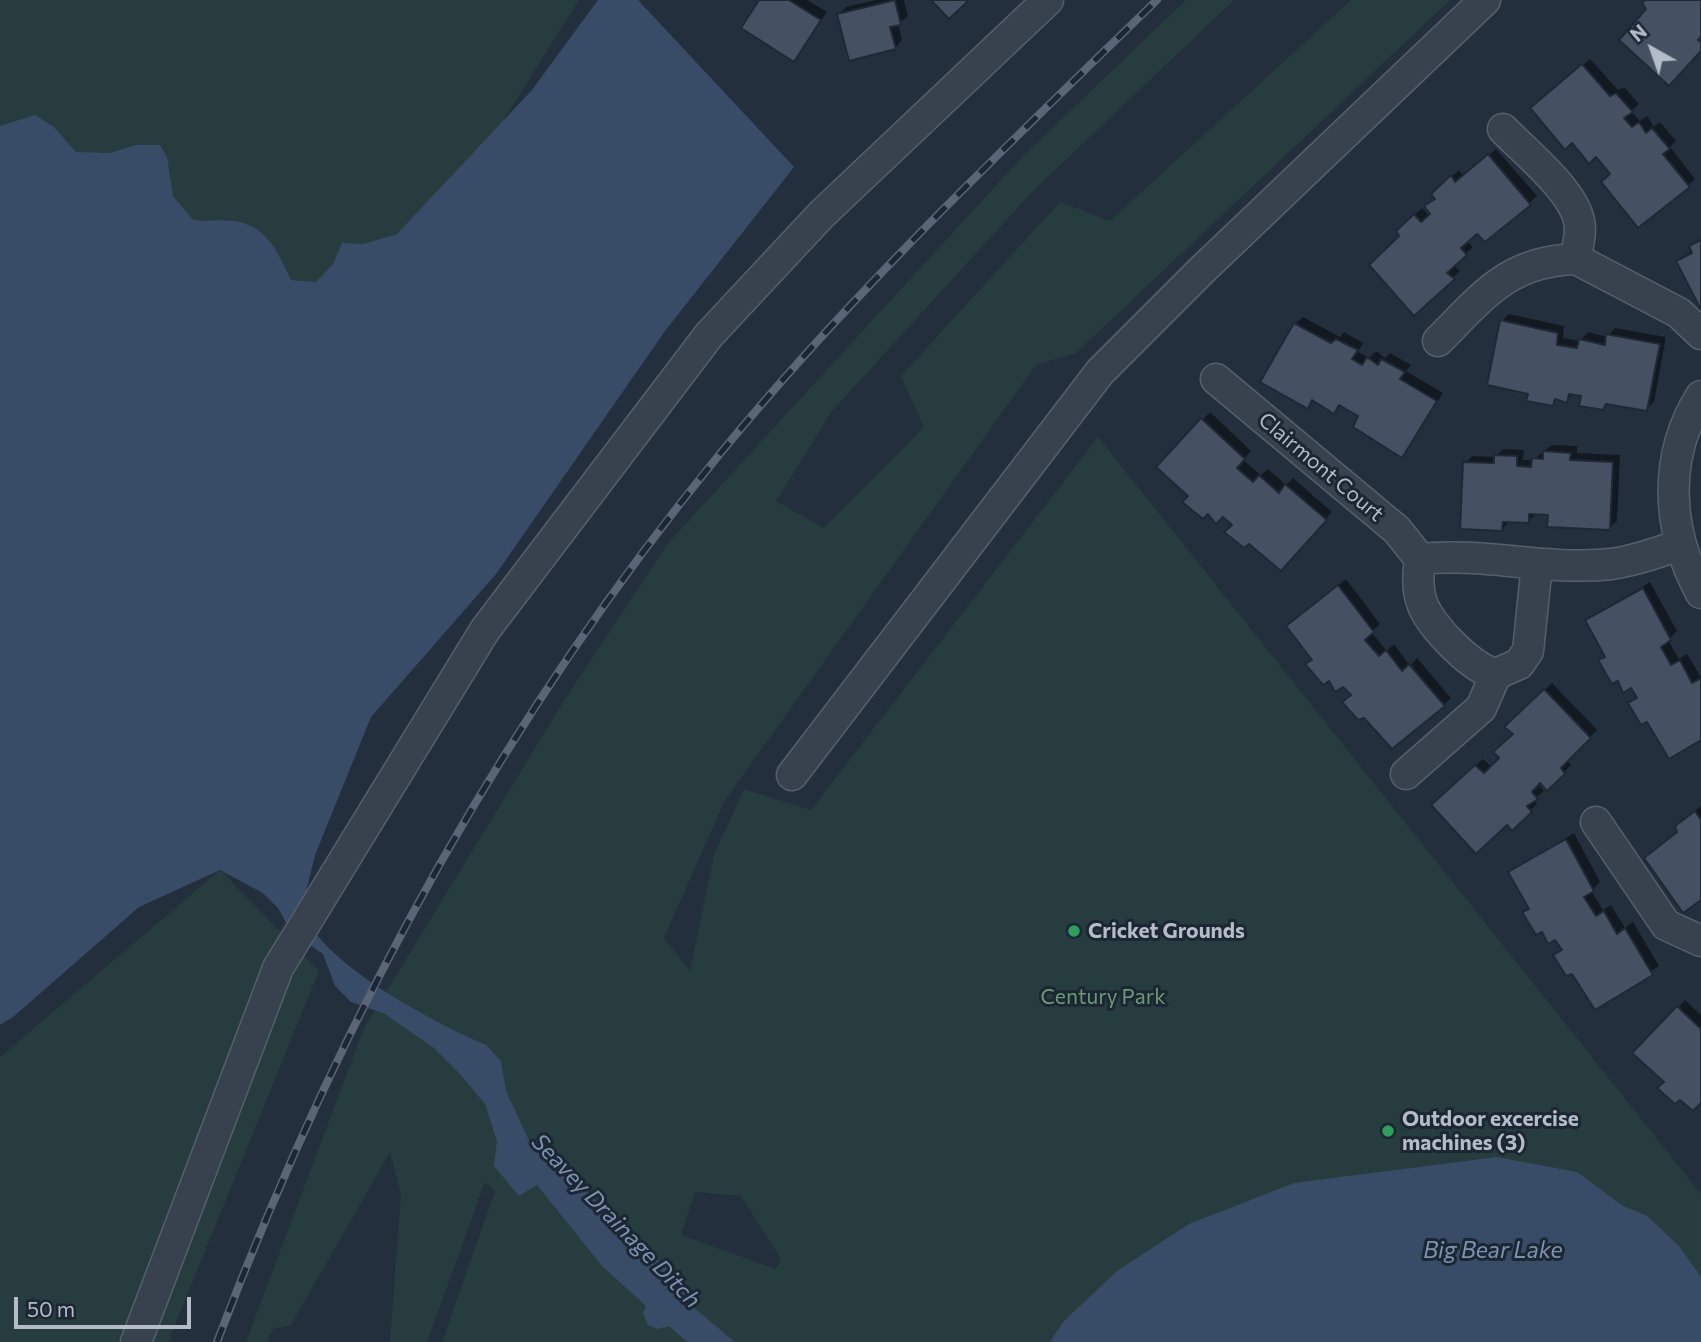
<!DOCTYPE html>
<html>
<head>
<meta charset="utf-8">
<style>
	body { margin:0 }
	#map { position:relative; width:1701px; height:1342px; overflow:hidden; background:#242f3e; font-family:Commissioner,sans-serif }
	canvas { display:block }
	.north { position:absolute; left:1617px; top:14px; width:70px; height:70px; -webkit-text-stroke:5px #1d2633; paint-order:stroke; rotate:320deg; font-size:19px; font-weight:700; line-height:28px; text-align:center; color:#b4bcc9 }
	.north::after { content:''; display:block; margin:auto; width:24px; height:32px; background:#b4bcc9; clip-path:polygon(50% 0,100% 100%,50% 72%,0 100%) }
	.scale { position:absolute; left:14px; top:1297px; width:177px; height:32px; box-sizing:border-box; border:4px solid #b4bcc9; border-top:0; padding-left:9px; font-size:21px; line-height:24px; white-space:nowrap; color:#b4bcc9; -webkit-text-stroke:5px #1d2633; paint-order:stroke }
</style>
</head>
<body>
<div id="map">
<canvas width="1701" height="1342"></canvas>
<div class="north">N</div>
<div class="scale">50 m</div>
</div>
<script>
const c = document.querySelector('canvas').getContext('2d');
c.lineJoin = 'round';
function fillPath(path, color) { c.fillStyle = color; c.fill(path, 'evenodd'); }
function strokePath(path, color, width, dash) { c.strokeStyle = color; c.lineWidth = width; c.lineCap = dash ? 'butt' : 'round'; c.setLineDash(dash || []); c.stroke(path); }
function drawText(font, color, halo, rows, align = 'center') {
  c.font = font + ' Commissioner,sans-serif'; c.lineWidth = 6; c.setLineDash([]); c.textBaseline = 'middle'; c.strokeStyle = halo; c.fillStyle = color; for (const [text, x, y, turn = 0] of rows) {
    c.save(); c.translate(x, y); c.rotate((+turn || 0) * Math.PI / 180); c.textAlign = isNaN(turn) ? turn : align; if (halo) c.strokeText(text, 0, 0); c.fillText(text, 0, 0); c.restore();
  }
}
fillPath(new Path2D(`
	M0 0H579L479 159 349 299 0 185Z
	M1186 0H1234L1033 191 832 411 776 501 824 528 924 427 901 376 1060 202 1110 221 1351 0H1450L1076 353 1036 365 725 800 664 938 690 971 714 855 744 789 811 810 1098 437 1701 1194V1342H442L495 1191 485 1182 427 1342H390L401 1194 390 1152 291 1325 273 1329 268 1342H246L364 1028 562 704 668 543 1024 155ZM695 1192 741 1196 781 1259 776 1269 681 1235Z
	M220 870 319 971 168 1342H0V1057Z`), '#263c3f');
fillPath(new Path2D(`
	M598 0H638L794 167 665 331 496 574 371 717 315 855 301 912C330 968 429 1020 486 1045L501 1061 506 1091 532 1147 575 1178 620 1227 686 1285 693 1307 735 1342H687L669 1326 658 1329 648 1325 643 1313 646 1306 603 1267 537 1185 519 1196 494 1166 497 1141 485 1104 460 1074 434 1048 385 1014 351 1002 335 986 323 954 291 932 278 908 263 893 220 870 139 907 13 1017 0 1025V126L35 115 54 127 76 152 110 153 136 145H160L167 157 173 196 193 220C206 222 219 219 232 221 267 224 278 253 291 280L316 282 333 264 342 243 364 244 397 234 532 90Z
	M1497 1157 1577 1172 1623 1206 1646 1215 1679 1246 1701 1277V1342H1050L1063 1322 1117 1271 1189 1224 1294 1183Z`), '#394c67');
fillPath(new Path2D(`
	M761 0H807L827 12 794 60Z
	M876 0H904L908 16 898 24 902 40 895 48 839 15 846 7Z
	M1590 59 1618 90 1624 87 1639 104 1631 111 1640 121 1647 116 1654 127 1660 122 1676 141 1670 147 1695 179 1688 186 1612 174 1539 102Z
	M1496 149 1537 196 1485 240 1477 232 1467 241 1473 247 1453 265 1460 271 1414 314 1398 231 1422 208 1429 216 1432 214 1426 207 1436 198 1440 187 1459 170 1463 176Z
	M1701 238V305L1678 262 1693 250 1691 247Z
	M1509 314 1564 326 1563 338 1580 341 1588 332 1607 337 1615 328 1666 337 1654 402 1647 409 1608 403 1603 408 1583 394 1574 393 1566 401 1558 398 1552 404 1531 392 1502 321Z
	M1303 317 1340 337 1344 332 1363 343 1358 352 1369 358 1376 351 1385 358 1390 353 1411 365 1406 371 1443 393 1402 456 1360 415 1341 404 1334 411 1315 400 1307 407 1295 324Z
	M1210 412 1251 451 1243 460 1261 475 1268 469 1286 485 1293 478 1332 512 1288 562 1190 495 1159 467Z
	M1552 445 1577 446V453L1620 455 1617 521 1609 528 1549 513 1536 514 1528 521 1509 522 1502 529 1465 463 1472 456 1495 457 1503 449 1524 450 1523 460H1533Z
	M1346 579 1380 624 1371 632 1387 651 1394 644 1410 666 1417 658 1451 698 1444 705 1365 715 1344 702 1352 694 1343 684 1307 664 1313 658 1295 620Z
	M1650 582 1677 631 1668 640 1679 659 1687 654 1701 677V738L1648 720 1630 704 1638 696 1632 686 1600 661 1606 655 1587 620Z
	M1552 683 1597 730 1567 760 1571 765 1547 789 1540 781 1538 784 1544 791 1534 799 1537 804 1512 828 1507 822 1440 798 1483 759 1492 767 1502 758 1515 733 1507 727Z
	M1701 806V898L1646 858 1679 831 1677 826Z
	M1574 833 1600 882 1591 891 1603 910 1611 905 1625 928 1633 922 1659 966 1595 1007 1573 972 1555 955 1562 948 1556 937 1524 912 1530 906 1511 872Z
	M1685 1000 1701 1015V1101L1666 1081 1634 1053Z`), '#0007');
const building = new Path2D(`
	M759 0H789L821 20 794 62 741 28Z
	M895 0 901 25 890 27 896 49 849 61 837 14Z
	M931 0H969L949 19Z
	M1645 0H1701V36L1698 40 1701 42V51L1669 86 1619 40 1646 9 1642 3Z
	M1582 64 1610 96 1616 93 1633 112 1624 118 1632 127 1639 122 1646 133 1652 128 1670 149 1663 154 1690 187 1638 228 1601 182 1610 174 1596 157 1589 164 1572 143 1565 150 1530 108Z
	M1488 154 1531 205 1485 242 1477 234 1461 248 1467 255 1447 273 1455 279 1414 316 1369 265 1399 236 1396 231 1414 214 1421 222 1430 214 1424 206 1435 199 1431 194 1451 175 1455 182Z
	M1701 240V307L1700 308 1676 261 1692 253 1689 246Z
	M1500 320 1558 333 1557 345 1577 348 1579 339 1605 345 1606 334 1660 344 1647 411 1606 404 1603 410 1579 406 1581 396 1569 394 1567 403 1555 399 1553 406 1526 401 1528 394 1487 385Z
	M1294 323 1331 343 1336 339 1358 350 1352 359 1362 365 1367 357 1378 365 1381 359 1405 372 1400 379 1437 401 1402 458 1353 427 1358 416 1339 405 1334 414 1312 400 1308 409 1260 382Z
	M1201 418 1245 459 1237 468 1253 482 1259 475 1279 493 1285 484 1327 520 1281 571 1249 544 1244 548 1224 532 1232 525 1223 517 1216 524 1208 514 1203 519 1182 502 1188 496 1156 467Z
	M1543 451 1571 453 1570 460 1613 462 1610 530 1547 527 1548 515 1529 514V523L1503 522 1502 531 1460 529 1463 462 1494 463V455L1517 456V466L1531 467 1532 458 1543 459Z
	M1338 585 1374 632 1365 640 1379 656 1386 650 1402 671 1409 664 1445 706 1392 749 1364 718 1358 720 1342 702 1351 695 1343 687 1335 692 1329 681 1323 685 1305 664 1312 660 1286 626Z
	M1643 588 1671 640 1661 647 1671 665 1680 660 1692 683 1701 678V740L1669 759 1647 722 1641 725 1628 703 1637 698 1631 688 1623 693 1618 681 1612 684 1598 660 1605 657 1585 620Z
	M1544 689 1591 738 1561 768 1565 774 1547 791 1540 783 1532 792 1538 799 1527 806 1532 812 1512 831 1507 825 1476 854 1431 805 1475 765 1484 773 1499 758 1493 752 1513 734 1504 727Z
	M1695 811 1701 820V900L1683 913 1644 858 1677 832 1675 826Z
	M1566 839 1594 891 1584 897 1596 916 1604 911 1617 934 1625 928 1653 975 1595 1010 1572 974 1566 976 1553 955 1562 950 1555 940 1548 944 1542 932 1536 935 1522 912 1529 909 1508 872Z
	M1677 1006 1701 1029V1103L1693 1111 1680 1100 1675 1104 1657 1088 1664 1082 1632 1053Z`);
fillPath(building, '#455162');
strokePath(building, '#1f2835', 2);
const minor = new Path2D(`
	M1576 259 1679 313 1701 334
	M1438 341C1483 296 1508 261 1576 259 1577 247 1582 233 1579 221 1573 190 1525 152 1503 129
	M1216 379 1397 530 1420 559C1418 575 1417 588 1422 603 1430 626 1473 670 1496 674
	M1701 396C1662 458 1667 531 1701 593
	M1420 559C1483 552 1547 571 1611 564 1634 561 1657 553 1679 545
	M1406 774 1481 708 1496 674 1519 664 1528 651 1537 564
	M792 775 1100 372 1202 270 1485 0
	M1596 822 1666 925 1701 941
	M136 1342 278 968 485 630 709 335 821 215 1048 0`);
strokePath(minor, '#565f6c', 33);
strokePath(minor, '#38414e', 30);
const rail = new Path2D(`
	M217 1342C338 1023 502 720 719 455 852 292 1006 147 1157 0`);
strokePath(rail, '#5a6575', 8);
strokePath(rail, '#1d2633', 5, [16]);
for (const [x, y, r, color] of [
	[1074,931,7,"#2e9e5b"],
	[1388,1131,7,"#2e9e5b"]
]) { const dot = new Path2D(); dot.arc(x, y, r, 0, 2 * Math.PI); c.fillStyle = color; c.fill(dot); strokePath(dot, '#1d2633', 2.5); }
drawText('21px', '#b4bcc9', '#1d2633', [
	["Clairmont Court",1321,467,40]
]);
drawText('bold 21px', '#b4bcc9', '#1d2633', [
	["Cricket Grounds",1088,931],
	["Outdoor excercise",1402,1119],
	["machines (3)",1402,1143]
], 'left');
drawText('21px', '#6b9a76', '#1d2633', [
	["Century Park",1103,997]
]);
drawText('italic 23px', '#7c92b1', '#1d2633', [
	["Seavey Drainage Ditch",616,1221,46],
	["Big Bear Lake",1493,1250]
]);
</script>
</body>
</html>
